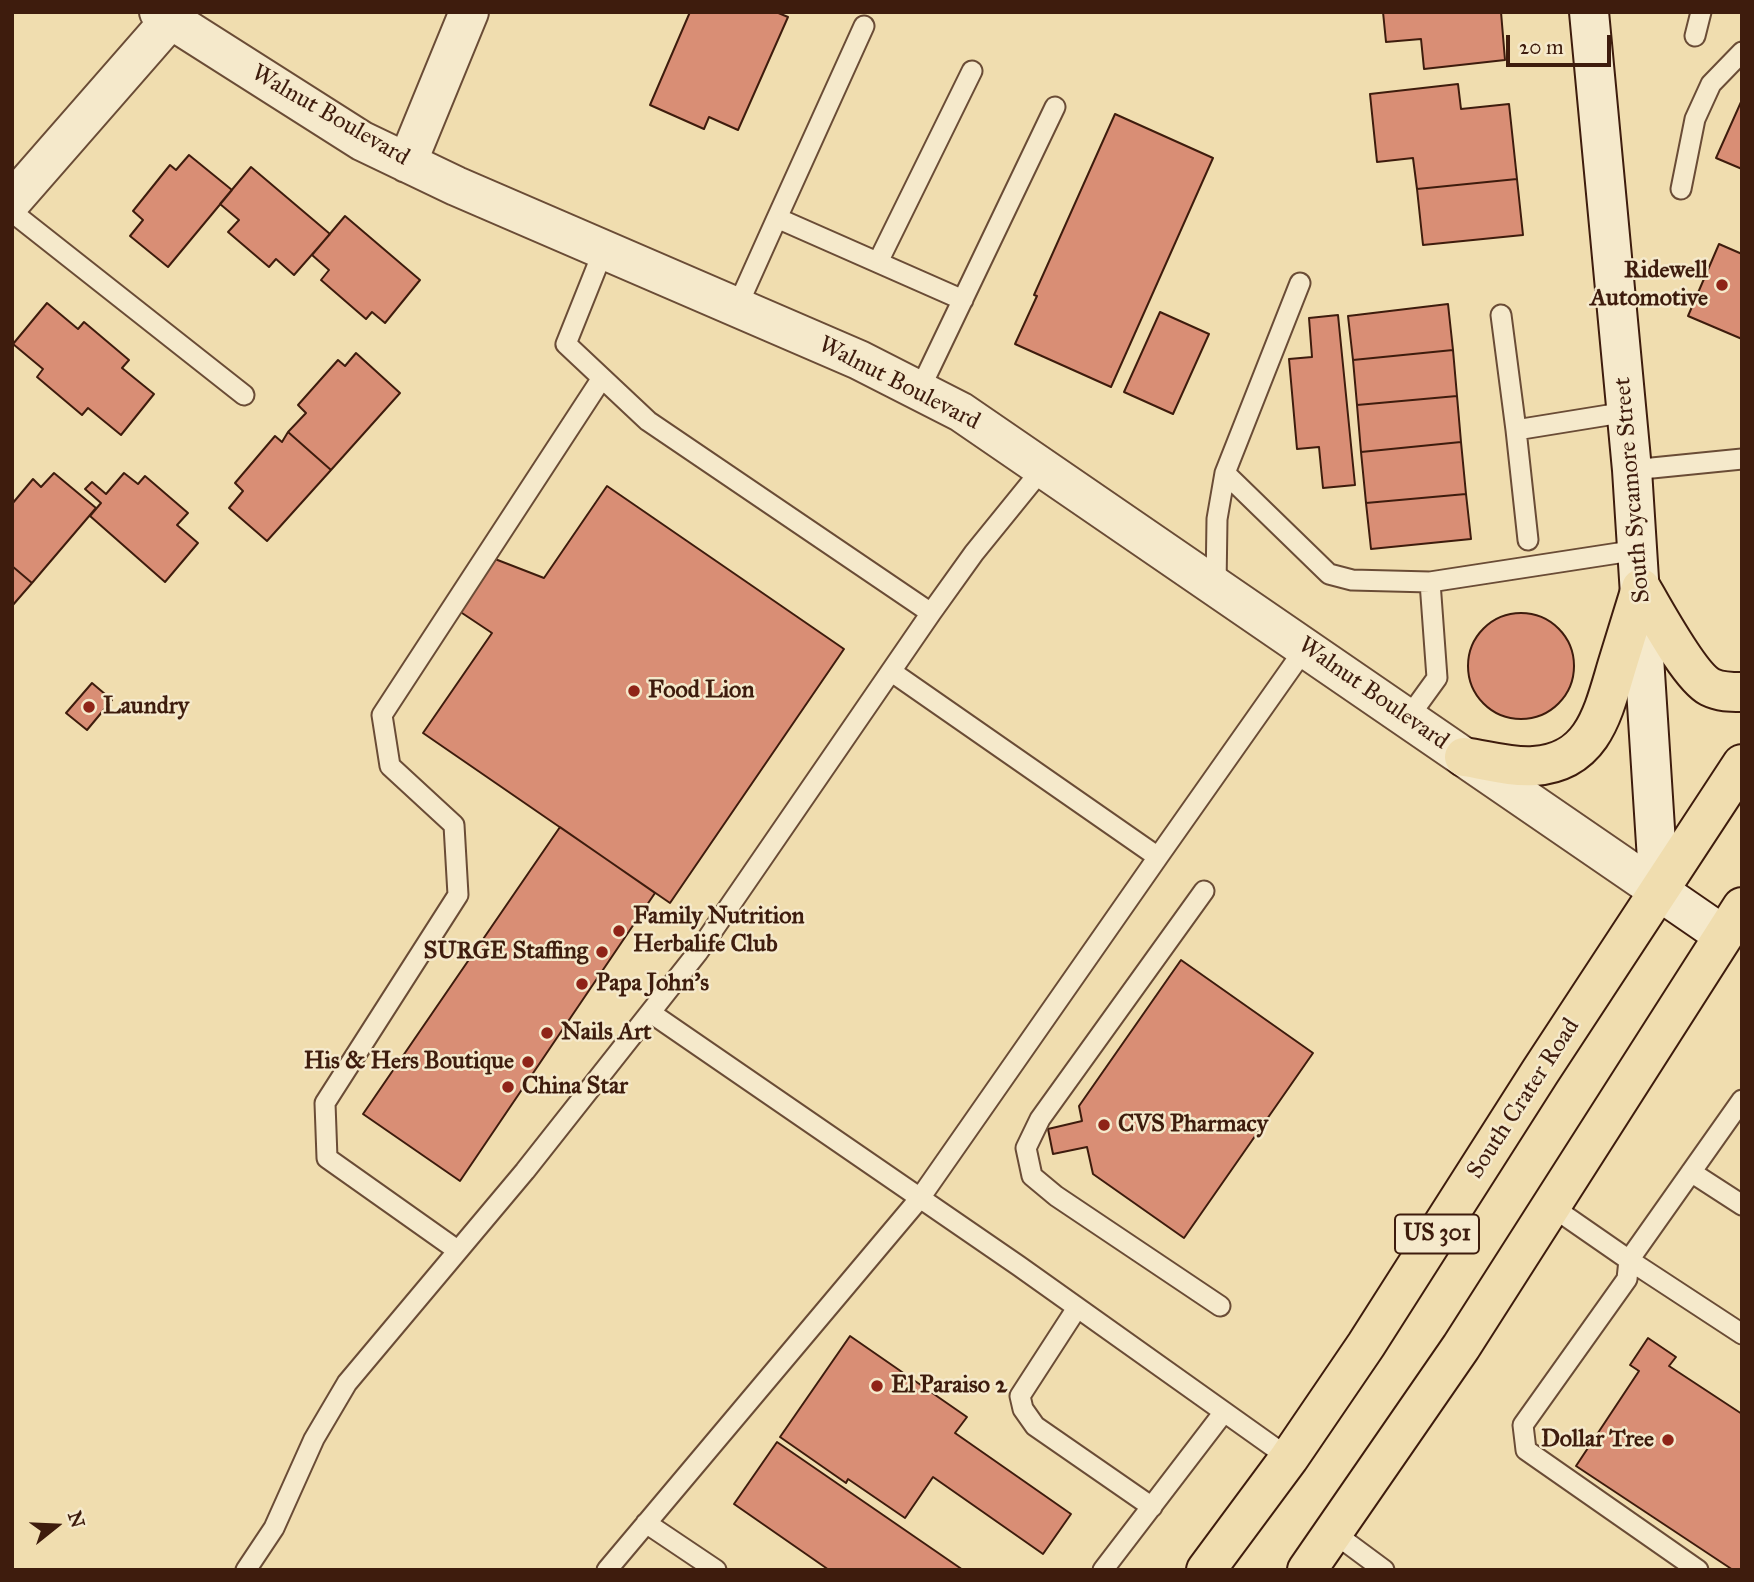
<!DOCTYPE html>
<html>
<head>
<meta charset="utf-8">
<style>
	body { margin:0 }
	#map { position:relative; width:1754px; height:1582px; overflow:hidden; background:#f0ddaf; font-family:"IM FELL Great Primer",serif }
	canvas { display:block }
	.frame { position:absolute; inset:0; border:14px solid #3e1c0d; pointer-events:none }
	.north { position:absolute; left:21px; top:1491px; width:70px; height:70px; -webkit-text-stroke:5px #f5e9cb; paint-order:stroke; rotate:72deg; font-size:19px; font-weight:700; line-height:28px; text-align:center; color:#3e1c0d }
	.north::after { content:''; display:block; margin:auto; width:24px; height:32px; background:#3e1c0d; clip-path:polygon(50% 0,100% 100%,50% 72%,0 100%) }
	.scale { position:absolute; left:1506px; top:35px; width:105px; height:32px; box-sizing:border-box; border:4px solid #3e1c0d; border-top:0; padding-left:9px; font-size:21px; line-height:24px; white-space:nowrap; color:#3e1c0d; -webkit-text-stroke:5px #f5e9cb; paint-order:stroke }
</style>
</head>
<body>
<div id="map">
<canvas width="1754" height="1582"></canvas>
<div class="frame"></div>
<div class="north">N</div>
<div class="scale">20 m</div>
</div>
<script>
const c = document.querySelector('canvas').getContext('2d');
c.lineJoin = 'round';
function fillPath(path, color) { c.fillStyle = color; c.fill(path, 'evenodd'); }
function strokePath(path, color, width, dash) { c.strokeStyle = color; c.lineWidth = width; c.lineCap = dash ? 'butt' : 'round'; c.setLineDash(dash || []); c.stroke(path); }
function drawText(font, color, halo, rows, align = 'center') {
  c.font = font + ' "IM FELL Great Primer",serif'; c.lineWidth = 5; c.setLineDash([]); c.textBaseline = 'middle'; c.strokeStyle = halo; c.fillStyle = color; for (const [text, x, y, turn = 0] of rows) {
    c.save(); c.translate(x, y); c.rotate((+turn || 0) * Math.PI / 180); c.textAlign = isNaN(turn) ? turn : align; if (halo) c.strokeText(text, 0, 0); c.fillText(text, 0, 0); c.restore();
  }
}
const building = new Path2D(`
	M690 12H776L788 17 738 130 709 117 704 129 650 105Z
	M1383 12H1501L1505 60 1424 69 1421 39 1386 42Z
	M1458 84 1461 109 1509 104 1517 179 1417 189 1413 158 1377 162 1370 94Z
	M1741 102 1742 103V169L1716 158Z
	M1115 114 1213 158 1111 387 1015 344 1037 296 1034 295Z
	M189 155 232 190 168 267 130 236 143 220 133 211 170 165 176 170Z
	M251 167 330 234 294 275 276 259 269 267 228 232 239 220 220 204Z
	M1517 179 1523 235 1423 245 1417 189Z
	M345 216 420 280 385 323 372 312 366 319 321 280 329 270 312 255Z
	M1719 244 1742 254V339L1688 316Z
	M47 303 78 329 84 322 129 360 122 368 154 394 121 435 88 408 82 415 37 377 43 369 13 344Z
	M1448 304 1453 350 1353 360 1348 316Z
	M1160 312 1209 334 1173 414 1124 392Z
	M1338 315 1355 485 1323 488 1319 447 1297 449 1289 359 1312 357 1309 318Z
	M1453 350 1457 396 1357 405 1353 360Z
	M356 353 400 393 331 470 288 432 306 413 298 405 338 360 345 366Z
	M1457 396 1461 442 1361 452 1357 405Z
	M288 432 331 470 267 541 229 508 243 491 235 483 275 436 282 442Z
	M1461 442 1466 494 1366 503 1361 452Z
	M54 473 96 508 32 583 12 566V504L33 479 41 487Z
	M124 473 138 484 145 476 188 513 177 525 198 543 165 582 90 516 101 503 85 489 92 482 106 494Z
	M607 486 844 649 670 903 423 733 492 633 459 611 495 559 544 578Z
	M1466 494 1471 539 1371 549 1366 503Z
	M12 566 32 583 12 606Z
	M1468 666a53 53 0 1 1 106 0a53 53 0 1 1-106 0Z
	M92 683 112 700 87 730 66 713Z
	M560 827 655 893 460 1181 363 1114Z
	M1181 960 1313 1053 1184 1238 1093 1174 1087 1147 1053 1154 1048 1129 1082 1121 1079 1106Z
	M850 1336 967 1417 955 1433 1071 1514 1043 1554 933 1477 905 1518 848 1479 846 1483 780 1437Z
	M1648 1338 1676 1357 1669 1366 1742 1414V1570H1733L1576 1466 1639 1371 1630 1365Z
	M777 1442 963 1570H829L734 1504Z`);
fillPath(building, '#d98e75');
strokePath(building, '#3e1c0d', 2);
const lane = new Path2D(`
	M864 26 777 218 963 300
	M1695 36 1701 12
	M1681 189 1695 119 1711 84 1742 52
	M12 212 244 395
	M604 249 566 344 648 421 931 613
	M878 262 972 71
	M737 307 777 218
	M1501 315 1516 430
	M919 391 1055 107
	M1632 470 1742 459
	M1225 473 1329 574 1352 580 1430 582
	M1528 540 1516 430 1627 412
	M1216 587 1217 519 1225 473 1300 283
	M892 672 1158 857 1306 647
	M1408 718 1437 678 1430 582 1638 550
	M1204 891 1040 1119 1026 1148 1032 1176 1056 1196 1220 1306
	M651 1013 1019 1266 1289 1458
	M1742 1100 1629 1260 1742 1334
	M1691 1172 1742 1205
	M1551 1206 1629 1260 1627 1279 1523 1425 1526 1450 1698 1570
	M457 1250 327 1158 325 1103 458 895 454 825 390 766 382 715 602 378
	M1077 1308 1020 1396 1023 1409 1035 1426 1152 1507
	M646 1523 716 1570
	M1334 1533 1384 1570
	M246 1570 274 1528 314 1439 347 1383 525 1171 698 952 931 613 974 553 1043 468
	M607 1570 920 1198 1158 857
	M1103 1570 1224 1412`);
const street = new Path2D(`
	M159 12 362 141 456 186 859 360 961 412 1659 891
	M407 163 469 12
	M12 201 171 19`);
const secondary = new Path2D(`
	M1589 12 1632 470 1659 891 1723 935`);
const primary = new Path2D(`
	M1641 588C1655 611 1689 676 1710 687 1720 692 1730 692 1742 692
	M1464 757C1486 760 1512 768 1534 766 1593 762 1603 713 1617 666 1625 640 1633 614 1641 588
	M1206 1570 1289 1458 1366 1345 1540 1072 1742 764
	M1307 1570 1461 1347 1742 907`);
strokePath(lane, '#6a4c36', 23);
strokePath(street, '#6a4c36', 42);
strokePath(secondary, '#3e1c0d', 42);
strokePath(primary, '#3e1c0d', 42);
strokePath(lane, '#f5e9cb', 19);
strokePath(street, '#f5e9cb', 38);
strokePath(secondary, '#f5e9cb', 38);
strokePath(primary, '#f0ddaf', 38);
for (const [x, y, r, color] of [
	[1722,285,7,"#8f2418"],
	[634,691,7,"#8f2418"],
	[89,707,7,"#8f2418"],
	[619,931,7,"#8f2418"],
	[602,952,7,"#8f2418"],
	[582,984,7,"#8f2418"],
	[547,1033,7,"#8f2418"],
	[528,1062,7,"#8f2418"],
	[508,1087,7,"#8f2418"],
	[1104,1125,7,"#8f2418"],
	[877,1386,7,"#8f2418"],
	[1668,1440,7,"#8f2418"]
]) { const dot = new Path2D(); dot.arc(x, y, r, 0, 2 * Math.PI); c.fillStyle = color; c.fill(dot); strokePath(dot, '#f5e9cb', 2.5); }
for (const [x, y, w] of [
	[1437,1234,84]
]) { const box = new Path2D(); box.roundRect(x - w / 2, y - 19.5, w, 39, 5); c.fillStyle = '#f5e9cb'; c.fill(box); strokePath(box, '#3e1c0d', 2); }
drawText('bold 23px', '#3e1c0d', null, [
	["US 301",1437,1234]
]);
drawText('24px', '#3e1c0d', '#f5e9cb', [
	["Walnut Boulevard",330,116,30],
	["Walnut Boulevard",899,384,27],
	["South Sycamore Street",1633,490,-95],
	["Walnut Boulevard",1373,694,35],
	["South Crater Road",1524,1099,-57]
]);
drawText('bold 24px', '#3e1c0d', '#f5e9cb', [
	["Ridewell",1708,271,"right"],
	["Automotive",1708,299,"right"],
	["Food Lion",648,691],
	["Laundry",103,707],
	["Family Nutrition",633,917],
	["Herbalife Club",633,945],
	["SURGE Staffing",588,952,"right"],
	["Papa John's",596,984],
	["Nails Art",561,1033],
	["His & Hers Boutique",514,1062,"right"],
	["China Star",522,1087],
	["CVS Pharmacy",1118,1125],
	["El Paraiso 2",891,1386],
	["Dollar Tree",1654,1440,"right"]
], 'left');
</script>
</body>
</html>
